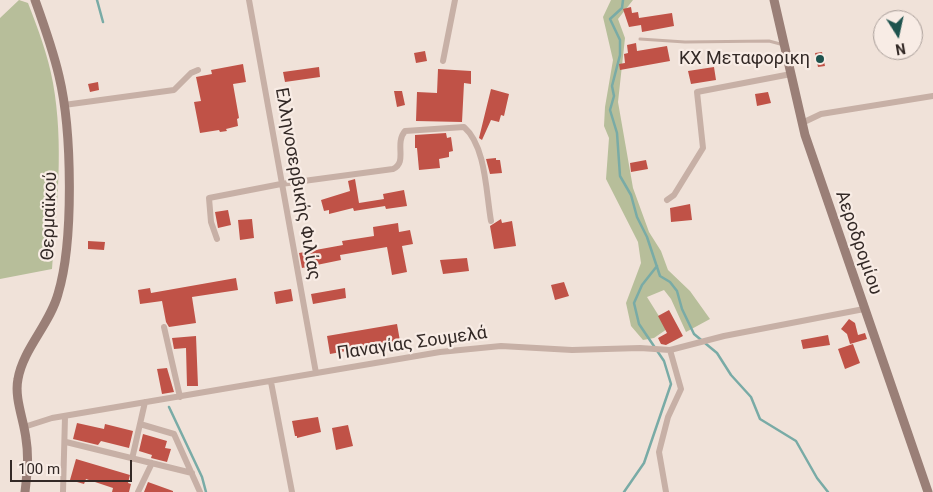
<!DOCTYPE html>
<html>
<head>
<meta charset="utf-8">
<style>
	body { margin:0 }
	#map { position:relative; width:933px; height:492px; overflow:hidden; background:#f0e2d9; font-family:Roboto,sans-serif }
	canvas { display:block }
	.north { position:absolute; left:873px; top:10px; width:50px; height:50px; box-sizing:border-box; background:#f8ece5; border:1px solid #a99e99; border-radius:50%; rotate:170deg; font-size:14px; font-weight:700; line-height:20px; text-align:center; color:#332926 }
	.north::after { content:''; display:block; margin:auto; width:18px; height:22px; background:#1e534e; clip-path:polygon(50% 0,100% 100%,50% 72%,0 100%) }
	.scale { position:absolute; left:10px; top:460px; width:122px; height:22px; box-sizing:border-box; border:2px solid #332926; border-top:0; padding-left:6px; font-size:15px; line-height:18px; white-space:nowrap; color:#332926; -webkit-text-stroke:4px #f8ece5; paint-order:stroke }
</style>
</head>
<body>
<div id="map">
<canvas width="933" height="492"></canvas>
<div class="north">N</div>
<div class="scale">100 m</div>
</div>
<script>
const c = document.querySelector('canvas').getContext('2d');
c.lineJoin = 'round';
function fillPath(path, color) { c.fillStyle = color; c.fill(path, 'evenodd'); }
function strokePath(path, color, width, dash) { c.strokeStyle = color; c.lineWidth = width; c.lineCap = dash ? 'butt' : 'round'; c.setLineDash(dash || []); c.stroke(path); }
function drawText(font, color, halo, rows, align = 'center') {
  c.font = font + ' Roboto,sans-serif'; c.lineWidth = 4.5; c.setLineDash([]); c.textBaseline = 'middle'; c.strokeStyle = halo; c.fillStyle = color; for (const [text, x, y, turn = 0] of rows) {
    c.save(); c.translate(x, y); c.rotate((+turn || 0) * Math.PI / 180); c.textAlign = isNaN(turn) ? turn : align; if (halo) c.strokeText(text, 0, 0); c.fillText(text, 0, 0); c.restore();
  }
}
fillPath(new Path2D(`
	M19 0 28 3C38 29 48 55 53 83 64 144 57 207 52 269L0 279V18Z
	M611 0H633L618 19 625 38 618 102 633 188 649 232 661 251 668 270 690 291 710 319 686 332 671 299 664 290 647 297 667 329 654 338 643 340 631 326 626 303 641 263 638 242 606 179 609 138 604 126 605 107 613 60 603 17Z`), '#b7be9a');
strokePath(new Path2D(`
	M97 0 103 22
	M623 0 622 8 610 19 620 40V55L612 86 614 96 610 110 617 133 620 176 631 195 637 217 647 237 660 276 670 282 677 291 682 309 694 334 717 353 731 375 751 397 760 419 796 441 817 478 828 492
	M169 407 202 477 206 492
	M624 492 644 463 671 384 664 361 639 324 634 303 642 285 657 266`), '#79aba6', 2.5);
fillPath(new Path2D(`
	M631 7 632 13 638 12 639 18 672 13 674 26 642 32 641 25 629 27 623 9Z
	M636 43 637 51 667 46 670 61 620 70 619 64 625 63 624 54 628 53 627 45Z
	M425 51 427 61 416 63 414 53Z
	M822 52 825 66 818 67 815 53Z
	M243 64 246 82 233 84 239 118 237 119 238 126 226 129 227 131 220 132 219 130 200 133 194 102 201 101 196 77 212 74 211 70Z
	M319 67 320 77 285 82 283 72Z
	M714 67 716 80 691 84 688 71Z
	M438 69 471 71V84L464 83 462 122 416 121 417 92 437 93Z
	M98 82 99 90 90 92 88 84Z
	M491 89 509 94 504 116 501 115 499 122 491 120 482 140 479 138Z
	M394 91H402L405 105 397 107Z
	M768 92 771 103 757 106 755 94Z
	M446 133 447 138 451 137 453 151 449 152V157L439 159 440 168 419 170 417 148H415V135Z
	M496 158V160H500L502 173 490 174 486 159Z
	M646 160 648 169 631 172 630 163Z
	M355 179 359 203 384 199 383 194 404 190 407 206 386 209 385 206 354 211 353 208 329 214V210L324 211 321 200 350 191 348 181Z
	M690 204 692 220 671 222 670 208Z
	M228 210 231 225 218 228 215 212Z
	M252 219 254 238 240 240 238 220Z
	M501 219 502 223 512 221 516 246 494 249 490 226Z
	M398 223 399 232 410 230 413 244 402 246 407 272 392 275 387 247 340 255 341 260 302 268 299 253 343 245 342 241 374 236 373 227Z
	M88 241 105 242 104 250 88 249Z
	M467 258 469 271 443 274 440 260Z
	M236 278 238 290 192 297 196 323 169 327 166 322 162 301 140 304 138 290 150 288 151 293Z
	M564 282 569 296 555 300 551 285Z
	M345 288 346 298 313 304 311 294Z
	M291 289 293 301 276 304 274 292Z
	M669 310 683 336 666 345 661 344 658 338 667 333 658 316Z
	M849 319 855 323 858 335 865 333 867 339 850 344 847 334 841 329Z
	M397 324 400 341 330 354 327 336Z
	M828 335 830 345 803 349 801 340Z
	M196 336 198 386H187L186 348 174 349 172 338Z
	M853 344 860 363 845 369 838 349Z
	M167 368 174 392 162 394 157 369Z
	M318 417 321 432 297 438V436H295L292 421Z
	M77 423 104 429 105 424 133 431 129 448 101 441 98 445 73 439Z
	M348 425 353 446 336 450 332 428Z
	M143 434 167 441 165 448 171 449 167 462 151 458 152 455 139 451Z
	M76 459 130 475 128 483 131 484 129 492H112L113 488 86 479 84 484 70 480Z
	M148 482 173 491V492H144Z`), '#c05247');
strokePath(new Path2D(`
	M640 39 685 42 769 41 784 45`), '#c7b0a6', 3);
strokePath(new Path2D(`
	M249 0 316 373
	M443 61 455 0
	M64 105 174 90 191 73 198 70
	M802 123 821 114 933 96
	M667 200 674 195 703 148 697 92 791 74
	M217 239 211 222 209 198 281 184 393 169C408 162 394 144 405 131L464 127C486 146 486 193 491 221
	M164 327 180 397
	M271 382 292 492
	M140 424 174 434 200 492
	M24 427 52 418 440 352 501 346 572 350 640 348 670 350 724 336 864 309
	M66 442 192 473
	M132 459 145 402
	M63 492 65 417
	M138 492 152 463
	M666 492 659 452 668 417 681 389 670 350`), '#c7b0a6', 6);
strokePath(new Path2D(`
	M774 0 805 135 928 492
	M25 492C27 475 29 457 26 439 24 420 14 398 18 379 23 349 50 324 58 294 74 242 72 130 59 76 53 50 44 25 35 0`), '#9a7f77', 9);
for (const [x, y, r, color] of [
	[820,59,5,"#1e534e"]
]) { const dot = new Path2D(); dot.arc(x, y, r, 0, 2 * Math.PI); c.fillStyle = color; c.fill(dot); strokePath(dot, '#f8ece5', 2); }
drawText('18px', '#332926', '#f8ece5', [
	["ΚΧ Μεταφορικη",810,59]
], 'right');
drawText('18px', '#332926', '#f8ece5', [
	["Ελληνοσερβικής Φιλίας",297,184,80],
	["Θερμαϊκού",50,216,-88],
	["Αεροδρομίου",858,243,71],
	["Παναγίας Σουμελά",412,344,-8]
]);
</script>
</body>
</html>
